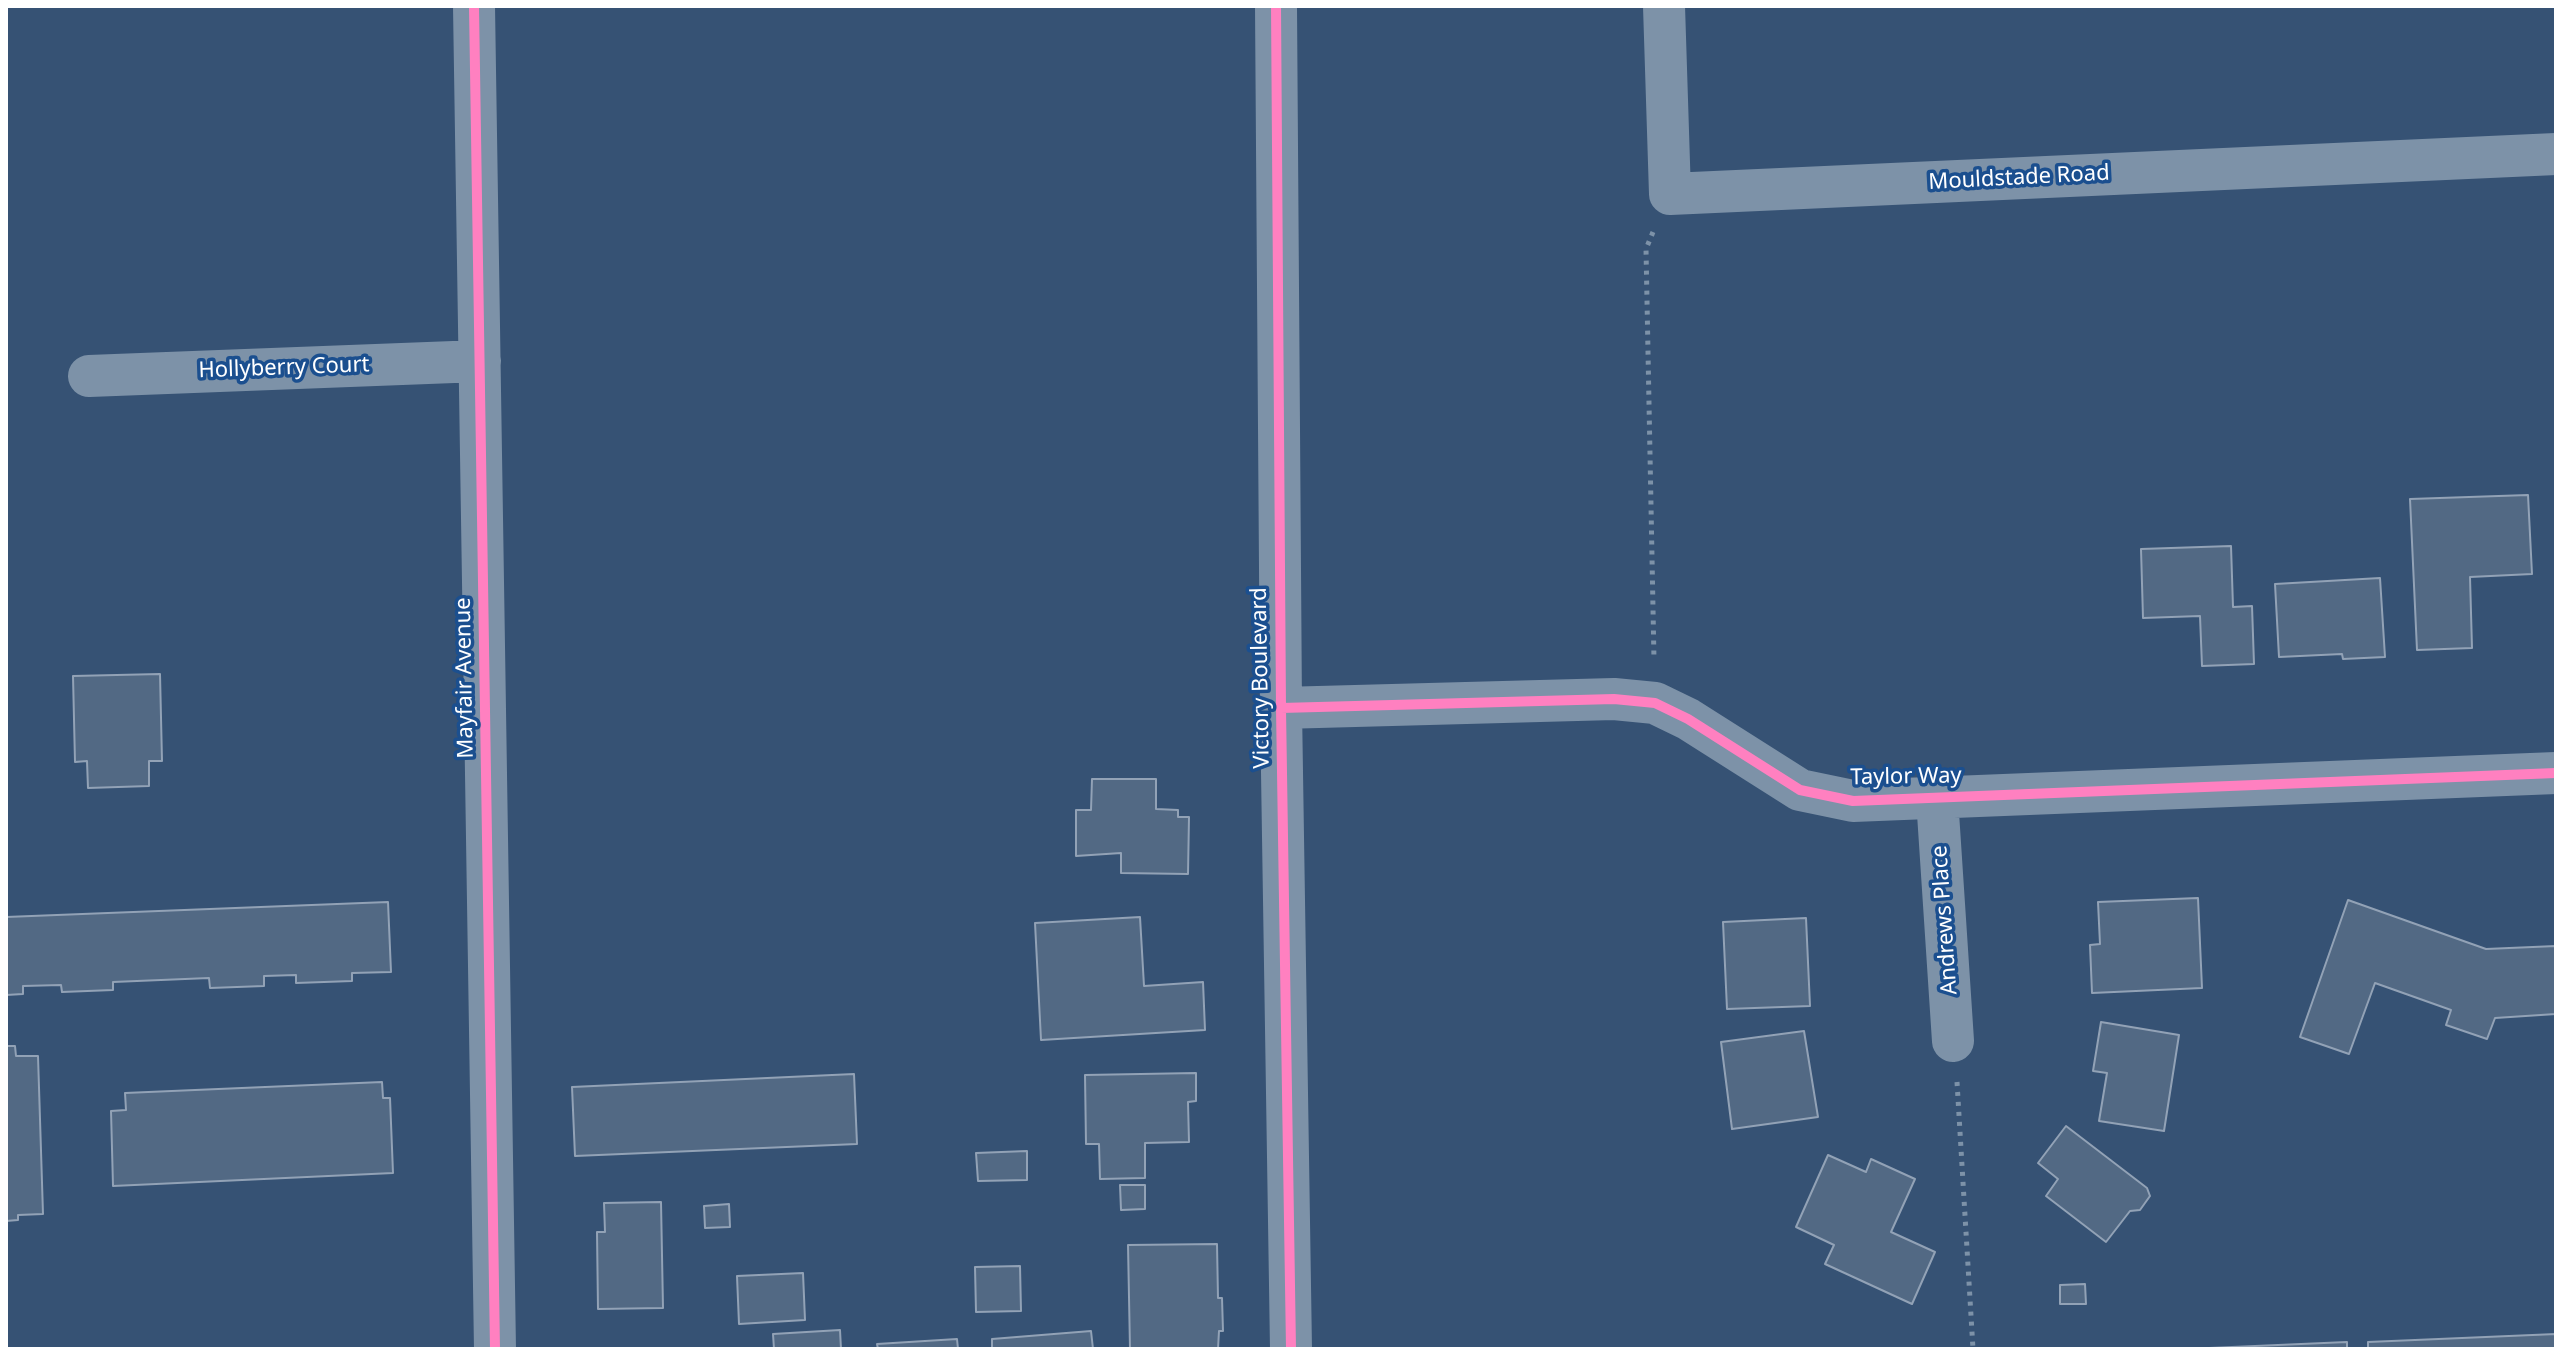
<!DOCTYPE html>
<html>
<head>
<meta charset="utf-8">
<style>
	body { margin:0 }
	#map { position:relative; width:2562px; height:1355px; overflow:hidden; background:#365274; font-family:"Noto Sans",sans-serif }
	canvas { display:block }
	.frame { position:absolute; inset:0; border:8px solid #fff; pointer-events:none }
</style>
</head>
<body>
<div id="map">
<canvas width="2562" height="1355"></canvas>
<div class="frame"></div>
</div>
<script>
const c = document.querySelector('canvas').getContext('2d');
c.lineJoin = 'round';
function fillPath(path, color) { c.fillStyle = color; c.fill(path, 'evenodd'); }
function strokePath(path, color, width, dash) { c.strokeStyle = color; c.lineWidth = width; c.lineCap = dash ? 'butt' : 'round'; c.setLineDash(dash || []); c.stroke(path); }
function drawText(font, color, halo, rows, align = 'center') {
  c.font = font + ' "Noto Sans",sans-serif'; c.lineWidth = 7; c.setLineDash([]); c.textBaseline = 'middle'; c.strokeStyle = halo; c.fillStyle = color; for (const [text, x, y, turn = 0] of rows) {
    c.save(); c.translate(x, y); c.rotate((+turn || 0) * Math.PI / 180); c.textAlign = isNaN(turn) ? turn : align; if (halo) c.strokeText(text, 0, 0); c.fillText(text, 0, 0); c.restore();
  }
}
const building = new Path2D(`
	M2528 495 2532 574 2470 577 2472 648 2417 650 2410 499Z
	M2231 546 2233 607 2252 606 2254 664 2202 666 2200 616 2143 618 2141 549Z
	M2380 578 2385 657 2343 659 2342 654 2279 657 2275 584Z
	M160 674 162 761H149V786L88 788 87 761 75 762 73 676Z
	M1092 779H1156V809L1178 810V817H1189L1188 874 1121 873V853L1076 856V810H1091Z
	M2198 898 2202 988 2092 993 2090 945 2100 944 2098 902Z
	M2348 900 2486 949 2556 946V1014L2495 1018 2487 1039 2446 1025 2451 1010 2375 983 2349 1054 2300 1037Z
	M388 902 391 972 352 973V981L296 983V975L264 976V986L210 988 209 978 113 982V990L62 992 61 985 23 986V994L6 995V917Z
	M1140 917 1144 986 1203 982 1205 1030 1041 1040 1035 923Z
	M1806 918 1810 1006 1727 1009 1723 922Z
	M2101 1022 2179 1035 2164 1131 2099 1121 2107 1073 2093 1071Z
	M1804 1031 1818 1117 1732 1129 1721 1042Z
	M6 1046H15L16 1056H38L43 1214 18 1215V1220L6 1221Z
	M1196 1073V1101L1188 1102 1189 1142 1145 1143V1178L1100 1179 1099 1144H1086L1085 1075Z
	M854 1074 857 1144 575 1156 572 1087Z
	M382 1082 383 1098H390L393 1173 113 1186 111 1111 126 1110 125 1093Z
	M2066 1126 2147 1188 2150 1196 2140 1210 2130 1211 2106 1242 2046 1196 2058 1179 2038 1163Z
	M1027 1151V1180L978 1181 976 1153Z
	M1828 1155 1866 1172 1871 1159 1915 1179 1891 1232 1935 1252 1912 1304 1825 1264 1834 1245 1796 1227Z
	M1120 1185H1145V1209L1121 1210Z
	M661 1202 663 1308 598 1309 597 1232H605L604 1203Z
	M729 1204 730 1227 705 1228 704 1206Z
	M1217 1244 1218 1298H1222L1223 1331H1219L1218 1349H1130L1128 1245Z
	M1020 1266 1021 1311 976 1312 975 1267Z
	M803 1273 805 1320 739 1324 737 1276Z
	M2085 1284 2086 1304H2060V1285Z
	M840 1330 841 1349H774L773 1334Z
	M1091 1331 1093 1349H992V1339Z
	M2556 1334V1349H2368V1342Z
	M957 1339 958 1349H878L877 1344Z
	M2347 1342V1349H2186Z`);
fillPath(building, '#526984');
strokePath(building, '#92a2b6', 2);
strokePath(new Path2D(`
	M1653 232 1646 249 1654 660
	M1957 1082 1973 1349`), '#7d92a8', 5, [4, 6]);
strokePath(new Path2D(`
	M474 6 495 1349
	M1276 6 1281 708 1291 1349
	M1664 6 1670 194 2556 154
	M89 376 480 361
	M1281 708 1614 699 1655 703 1688 719 1800 790 1853 801 2556 773
	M1937 798 1953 1041`), '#7d92a8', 42);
strokePath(new Path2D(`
	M474 6 495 1349
	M1276 6 1281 708 1291 1349
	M1281 708 1614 699 1655 703 1688 719 1800 790 1853 801 2556 773`), '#ff80c0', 10);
drawText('22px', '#fff', '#1b4f8f', [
	["Mouldstade Road",2019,178,-3],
	["Hollyberry Court",284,368,-2],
	["Mayfair Avenue",465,678,-91],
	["Victory Boulevard",1261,678,-91],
	["Taylor Way",1906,777,-1],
	["Andrews Place",1945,920,-94]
]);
</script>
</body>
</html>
